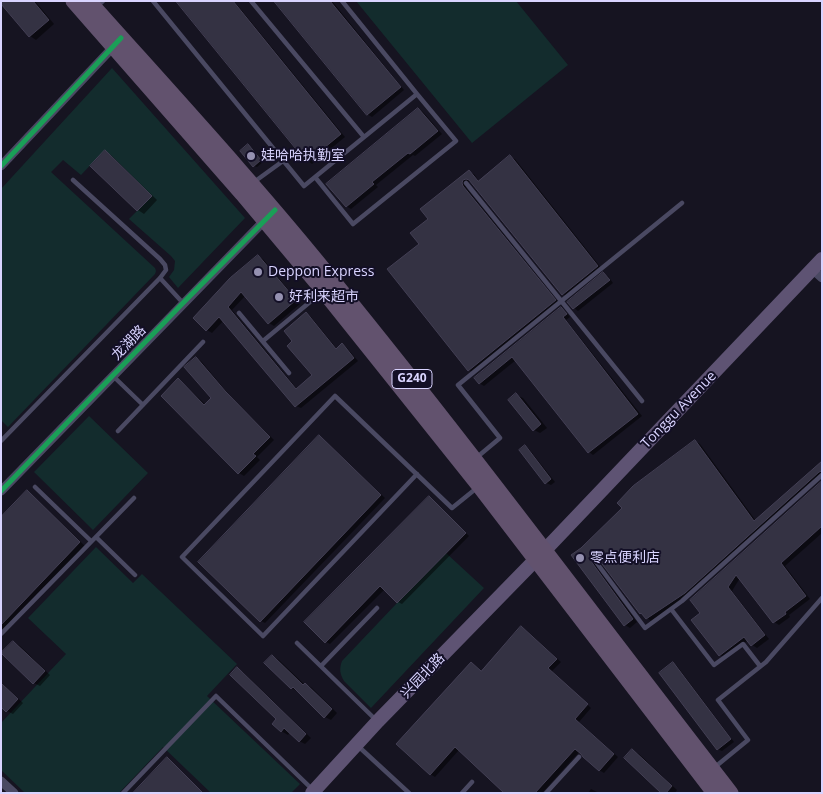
<!DOCTYPE html>
<html>
<head>
<meta charset="utf-8">
<style>
	body { margin:0 }
	#map { position:relative; width:823px; height:794px; overflow:hidden; background:#161421; font-family:"Open Sans",sans-serif }
	canvas { display:block }
	.frame { position:absolute; inset:0; border:2px solid #d9d4ff; pointer-events:none }
</style>
</head>
<body>
<div id="map">
<canvas width="823" height="794"></canvas>
<div class="frame"></div>
</div>
<script>
const c = document.querySelector('canvas').getContext('2d');
c.lineJoin = 'round';
function fillPath(path, color) { c.fillStyle = color; c.fill(path, 'evenodd'); }
function strokePath(path, color, width, dash) { c.strokeStyle = color; c.lineWidth = width; c.lineCap = dash ? 'butt' : 'round'; c.setLineDash(dash || []); c.stroke(path); }
function drawText(font, color, halo, rows, align = 'center') {
  c.font = font + ' "Open Sans","Noto Sans SC",sans-serif'; c.lineWidth = 4; c.setLineDash([]); c.textBaseline = 'middle'; c.strokeStyle = halo; c.fillStyle = color; for (const [text, x, y, turn = 0] of rows) {
    c.save(); c.translate(x, y); c.rotate((+turn || 0) * Math.PI / 180); c.textAlign = isNaN(turn) ? turn : align; if (halo) c.strokeText(text, 0, 0); c.fillText(text, 0, 0); c.restore();
  }
}
fillPath(new Path2D(`
	M356 1H516L568 65 472 143Z
	M112 68 245 218 178 288 169 277 174 270 175 261 171 256 129 219 152 196 105 150 81 175 63 160 51 172 155 268 156 271 155 274 8 427 1 420V189Z
	M89 416 148 473 93 530 34 472Z
	M96 547 133 583 142 574 237 664 207 696 300 784 291 793H211L163 747 119 793H25L1 770V723L66 654 28 618Z
	M446 553 484 588 371 708 344 681C340 674 339 669 342 661L397 603Z`), '#132c2d');
fillPath(new Path2D(`
	M1 1H35L54 24 36 40 30 36Z
	M177 1H234L345 137 312 164 308 161Z
	M275 1H332L404 90 372 117 367 114Z
	M419 109 423 112 442 134 415 156 413 155 376 185 378 187 351 209 346 206Z
	M251 147 263 162 257 167 254 166Z
	M105 152 111 155 157 200 144 214 138 210Z
	M510 157 515 159 602 269 567 297 563 294 471 181 467 182 466 186 467 189 559 303 474 373 469 370 388 269 420 244 429 220 469 172 474 174 479 181Z
	M258 256 263 259 300 304 274 326 269 323 246 295 232 310 297 389 313 376 306 314 311 317 337 349 342 345 347 348 358 361 301 408 296 406 224 320 212 333 207 330 195 318Z
	M603 274 608 276 613 283 578 311 574 308Z
	M561 308 565 311 570 317 566 320 642 416 593 455 589 452 516 360 484 386 479 383Z
	M196 358 201 361 231 397 274 440 257 457 260 460 244 476 239 473 178 380 183 383 206 405 213 398Z
	M516 395 523 398 547 428 540 433 534 430Z
	M319 436 323 439 385 498 265 623 261 621Z
	M695 441 700 444 756 521 822 462V477L690 595 651 621 641 613 601 560 599 561 597 564V568L637 622 630 628 625 625 582 549Z
	M525 447 529 449 555 482 551 485 546 483Z
	M822 482V533L785 566 810 599 789 615 790 617 779 625 774 622 740 578 732 591 769 639 757 648 752 645 748 640 725 658 720 655 701 614 691 600Z
	M27 492 32 495 85 546 1 633V519Z
	M429 497 433 500 469 536 402 604 398 602 385 589 330 644 326 642Z
	M522 628 526 630 561 662 552 671 591 708 579 722 618 757 604 773 599 770 580 751 542 793H506L459 750 435 777 430 774 472 663 482 671Z
	M14 642 20 646 50 675 40 686 34 683Z
	M273 656 279 660 305 685 306 684 312 688 337 713 331 720 325 717 298 691V692L292 688 266 663Z
	M673 664 677 666 734 742 722 751 717 749Z
	M237 669 243 672 311 738 305 744 299 741 290 732 288 735 281 731 277 719Z
	M1 682 23 703 13 714 7 711 1 705Z
	M633 751 639 754 677 790 675 793H663Z
	M591 789 597 792 598 793H588Z`), '#0007');
const building = new Path2D(`
	M1 1H33L49 20 29 37 1 4Z
	M176 1H233L341 134 307 162Z
	M274 1H330L401 87 367 115Z
	M418 108 438 131 410 154 408 153 372 182 374 184 346 207 326 184Z
	M248 144 261 160 253 167 240 151Z
	M105 150 152 196 137 211 90 166Z
	M510 155 598 266 562 295 469 180 466 179 463 180 462 183 463 186 556 300 468 371 387 269 419 244 410 233 428 219 420 209 469 170 478 181Z
	M258 255 296 300 268 324 241 292 228 307 296 389 312 375 287 346 292 341 284 331 306 312 336 349 342 343 354 358 295 407 219 317 206 331 193 318 230 278Z
	M603 272 610 280 573 309 567 302Z
	M561 307 567 314 563 317 638 414 588 453 512 357 479 384 474 378Z
	M196 357 226 392 270 437 253 454 256 456 238 474 161 396 178 378 204 405 211 398 184 367Z
	M516 393 541 424 533 431 508 400Z
	M319 435 381 495 260 622 198 562Z
	M695 440 754 521 822 461V471L819 472 685 593 646 619 641 613 640 614 599 560 596 558 593 559 592 562 593 564 633 619 624 626 571 555 581 548 622 508 617 503 633 486Z
	M525 445 551 479 545 484 519 450Z
	M822 481V526L781 563 806 596 785 612 786 614 773 623 736 575 728 587 765 635 751 646 744 637 719 656 691 620 700 613 690 600Z
	M27 490 80 542 1 625V517Z
	M429 496 466 533 397 603 380 586 325 643 304 622Z
	M521 626 557 659 548 668 588 704 575 719 614 754 599 771 583 757 581 754 575 749 535 793H504L455 747 430 775 396 744 471 662 481 671Z
	M13 641 45 671 33 684 1 653Z
	M272 655 303 685 305 683 332 709 324 718 293 687 291 689 264 663Z
	M673 662 731 739 717 750 659 673Z
	M237 667 306 734 299 742 284 728 281 732 272 724 276 719 230 675Z
	M1 683 18 699 6 712 1 707Z
	M632 749 672 786 666 793H661L624 758Z
	M167 757 203 793H133Z`);
fillPath(building, '#343243');
strokePath(building, '#433f54', 1);
strokePath(new Path2D(`
	M153 1 304 186 417 94 342 1
	M251 1 364 137
	M96 7 103 1
	M315 177 353 224 456 141 417 94
	M254 182 283 161
	M466 183 642 401
	M160 278 183 303
	M239 313 289 373
	M263 341 322 292
	M113 376 143 405
	M118 431 203 342
	M1 441 160 278 166 270 165 265 160 259 73 180
	M476 458 500 438 458 385 682 203
	M417 474 263 636 182 557 335 396 452 508 478 487
	M35 487 91 541
	M96 537 135 575
	M596 562 645 628 682 601 822 475
	M671 609 714 665 743 644 760 666
	M1 634 134 498
	M297 643 377 721
	M321 666 377 608
	M358 746 409 793
	M715 767 748 740 718 700 766 662 822 598
	M123 793 216 696 313 790
	M462 793 472 782
	M546 793 579 757`), '#4a4962', 4.5);
strokePath(new Path2D(`
	M1 166 116 44
	M812 269 822 278
	M1 491 266 219
	M1 781 14 793`), '#4a4962', 9);
strokePath(new Path2D(`
	M312 793 378 721 545 550 822 259`), '#5e5373', 14);
strokePath(new Path2D(`
	M73 1 242 194 324 292 479 486 714 793
	M89 1C172 94 257 186 335 283 471 450 599 623 731 793`), '#62526e', 15);
strokePath(new Path2D(`
	M1 166 121 38
	M1 491 183 303 275 210`), '#1a9f57', 5);
for (const [x, y, r, color] of [
	[251,156,5,"#9591b1"],
	[258,272,5,"#9591b1"],
	[279,297,5,"#9591b1"],
	[580,558,5,"#9591b1"]
]) { const dot = new Path2D(); dot.arc(x, y, r, 0, 2 * Math.PI); c.fillStyle = color; c.fill(dot); strokePath(dot, '#130f26', 2); }
for (const [x, y, w] of [
	[412,379,40]
]) { const box = new Path2D(); box.roundRect(x - w / 2, y - 9.5, w, 19, 4); c.fillStyle = '#130f26'; c.fill(box); strokePath(box, '#d9d4ff', 1); }
drawText('bold 12px', '#d9d4ff', null, [
	["G240",412,379]
]);
drawText('14px', '#d9d4ff', '#130f26', [
	["娃哈哈执勤室",261,156],
	["Deppon Express",268,272],
	["好利来超市",289,297],
	["零点便利店",590,558]
], 'left');
drawText('14px', '#d9d4ff', '#130f26', [
	["龙湖路",129,343,-46],
	["Tonggu Avenue",679,410,-46],
	["兴园北路",423,676,-46]
]);
</script>
</body>
</html>
